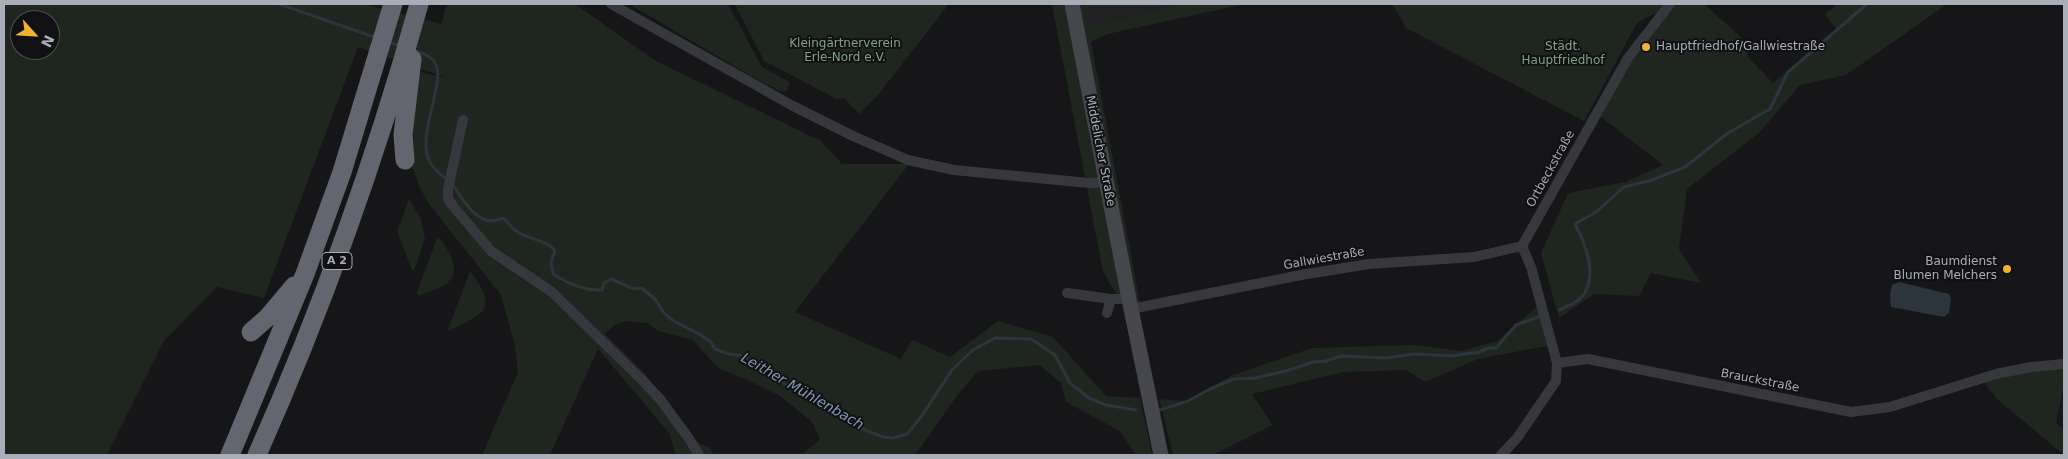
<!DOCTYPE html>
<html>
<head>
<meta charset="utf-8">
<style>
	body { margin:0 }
	#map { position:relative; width:2068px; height:459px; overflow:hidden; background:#161618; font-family:"DejaVu Sans",sans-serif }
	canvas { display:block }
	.frame { position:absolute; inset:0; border:5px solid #a8adb8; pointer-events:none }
	.north { position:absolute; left:10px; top:10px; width:50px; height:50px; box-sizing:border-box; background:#111113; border:1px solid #4d4f55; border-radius:50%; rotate:116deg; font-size:14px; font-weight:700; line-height:20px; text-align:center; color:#a8adb8 }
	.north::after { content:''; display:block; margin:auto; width:18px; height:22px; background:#f2b134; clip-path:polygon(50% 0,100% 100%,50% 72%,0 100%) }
</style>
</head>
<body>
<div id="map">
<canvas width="2068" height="459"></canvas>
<div class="frame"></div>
<div class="north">N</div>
</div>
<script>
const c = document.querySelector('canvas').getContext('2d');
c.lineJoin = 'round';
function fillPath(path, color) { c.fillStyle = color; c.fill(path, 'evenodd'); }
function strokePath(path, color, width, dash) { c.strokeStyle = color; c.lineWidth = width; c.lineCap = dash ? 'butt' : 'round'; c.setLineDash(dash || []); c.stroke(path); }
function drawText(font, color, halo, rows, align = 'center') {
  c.font = font + ' "DejaVu Sans",sans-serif'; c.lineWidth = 4; c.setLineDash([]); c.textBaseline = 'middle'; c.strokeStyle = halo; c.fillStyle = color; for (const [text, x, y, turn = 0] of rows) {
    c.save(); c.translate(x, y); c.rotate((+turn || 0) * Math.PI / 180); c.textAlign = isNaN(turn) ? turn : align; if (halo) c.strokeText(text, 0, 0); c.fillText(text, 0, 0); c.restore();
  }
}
fillPath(new Path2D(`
	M1083 4H1179L1088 25Z`), '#222225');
fillPath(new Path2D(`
	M4 4H364L441 24 447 4H575L656 61 821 141 842 164H909L795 312 901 359 912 340 950 357 998 321 1053 337 1106 396 1140 398 1152 455H1136L1120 431 1066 402 1061 383 1039 365 978 371 956 397 915 455H801L820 440 812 422 780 396 745 379 718 368 693 340 658 331 647 323 628 321 616 324 605 334 645 374 698 443 709 447 714 455H676L669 433 598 349 550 455H482L518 372 515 346 501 295 429 204 418 184 410 159 413 99 420 72 447 78 358 47 264 298 217 287 164 341 107 455H4ZM20 20H50V50H20Z
	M629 4H728L762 67 790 82 787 91 782 92 756 79Z
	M735 4H949L878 95 859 114 844 98 837 99 764 61Z
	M1052 4H1083L1088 25 1179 4H1245L1108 34 1091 42 1140 303 1120 300 1103 272Z
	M1392 4H1666L1660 11 1637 23 1584 121 1406 28Z
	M1671 4H1704L1743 39 1748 57 1773 83 1836 29 1825 14 1838 4H1947L1846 75 1800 85 1760 132 1687 189 1679 249 1701 283 1651 273 1639 296 1594 294 1559 318 1541 253 1568 193 1625 182 1663 165 1596 113 1608 93Z
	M409 199 421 219 425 239 414 270H412L397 232Z
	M437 238H439C448 248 463 272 447 283 439 289 427 292 418 296L417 292Z
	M470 271C500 311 484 313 447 332Z
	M1540 304 1552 345 1478 359 1425 382 1406 370 1344 372 1252 394 1273 425 1213 455H1173L1159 399 1185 401 1233 375 1312 348 1415 345 1462 351 1497 341Z
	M2064 364V383L2056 423 2064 430V455L1998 400 1981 379Z`), '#1e261f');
fillPath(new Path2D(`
	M1899 282 1949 294 1951 298 1949 313 1944 317 1891 307 1890 294 1892 285Z`), '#2c353c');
strokePath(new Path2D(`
	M279 4 377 38
	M388 42 401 46
	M412 49C420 52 430 55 435 63 447 80 415 137 430 162 433 169 441 174 446 179
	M453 185C462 198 474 220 491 221 495 221 500 219 503 218 508 223 513 229 519 233 530 239 548 241 555 251L551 262 553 274C567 283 584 291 602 290L604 283 611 279 634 289 642 288 656 300 663 312 672 320 701 335 711 342 715 349 729 354 744 356 776 379 832 409 853 425 883 437 893 438 907 434 921 417 952 370 973 350 995 338 1031 339 1055 355 1070 383 1089 398 1106 405 1136 410
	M1559 310C1565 307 1574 304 1580 299 1600 278 1586 245 1575 224L1596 212 1624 187 1649 181 1685 167 1728 133 1770 109 1788 72 1867 4
	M1160 410 1188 401 1210 389 1234 379 1255 378 1286 371 1313 362 1326 361 1341 356 1386 358 1414 354 1452 356 1471 353H1478C1485 349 1488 347 1496 348L1516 325 1541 316`), '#2c353c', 3);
strokePath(new Path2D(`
	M611 4 793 106 853 136 908 160 954 170 1089 183 1106 182
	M463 120 448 189V199L453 206 491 251 552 292 640 378 660 399 690 440 699 455
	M1522 246 1628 58 1670 4
	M1067 293 1111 299H1129
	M1131 309 1301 275 1369 264 1474 257 1522 246
	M1107 313 1111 299
	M1557 363 1588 359 1851 412 1890 407 1996 374 2031 367 2064 364
	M1501 455 1517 438 1556 381 1557 363 1531 267 1522 246`), '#37383d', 10);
strokePath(new Path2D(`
	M1072 4 1129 299 1161 455`), '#45474d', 15);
strokePath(new Path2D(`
	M405 160 403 135 412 59
	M251 332 268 317 294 286
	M230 455 305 274 342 172 393 4
	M257 455C322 309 376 158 419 4`), '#63666e', 19);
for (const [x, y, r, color] of [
	[1646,47,5,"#f2b134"],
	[2007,269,5,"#f2b134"]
]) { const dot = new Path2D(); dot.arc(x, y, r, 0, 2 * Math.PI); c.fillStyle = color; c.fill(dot); strokePath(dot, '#111113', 2); }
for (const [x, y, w] of [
	[337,261,30]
]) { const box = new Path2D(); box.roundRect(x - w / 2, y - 8.5, w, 17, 4); c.fillStyle = '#111113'; c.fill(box); strokePath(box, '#a8adb8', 1); }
drawText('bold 11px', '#a8adb8', null, [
	["A 2",337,261]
]);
drawText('12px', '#7fa381', '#111113', [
	["Kleingärtnerverein",845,44],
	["Erle-Nord e.V.",845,58],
	["Städt.",1563,47],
	["Hauptfriedhof",1563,61]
]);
drawText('12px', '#a8adb8', '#111113', [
	["Hauptfriedhof/Gallwiestraße",1656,47],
	["Baumdienst",1997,262,"right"],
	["Blumen Melchers",1997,276,"right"]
], 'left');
drawText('12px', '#a8adb8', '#111113', [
	["Middelicher Straße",1100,151,79],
	["Ortbeckstraße",1551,169,-61],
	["Gallwiestraße",1324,259,-10],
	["Brauckstraße",1760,381,11]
]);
drawText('italic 14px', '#7f9bb3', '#111113', [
	["Leither Mühlenbach",802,392,30]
]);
</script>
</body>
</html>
